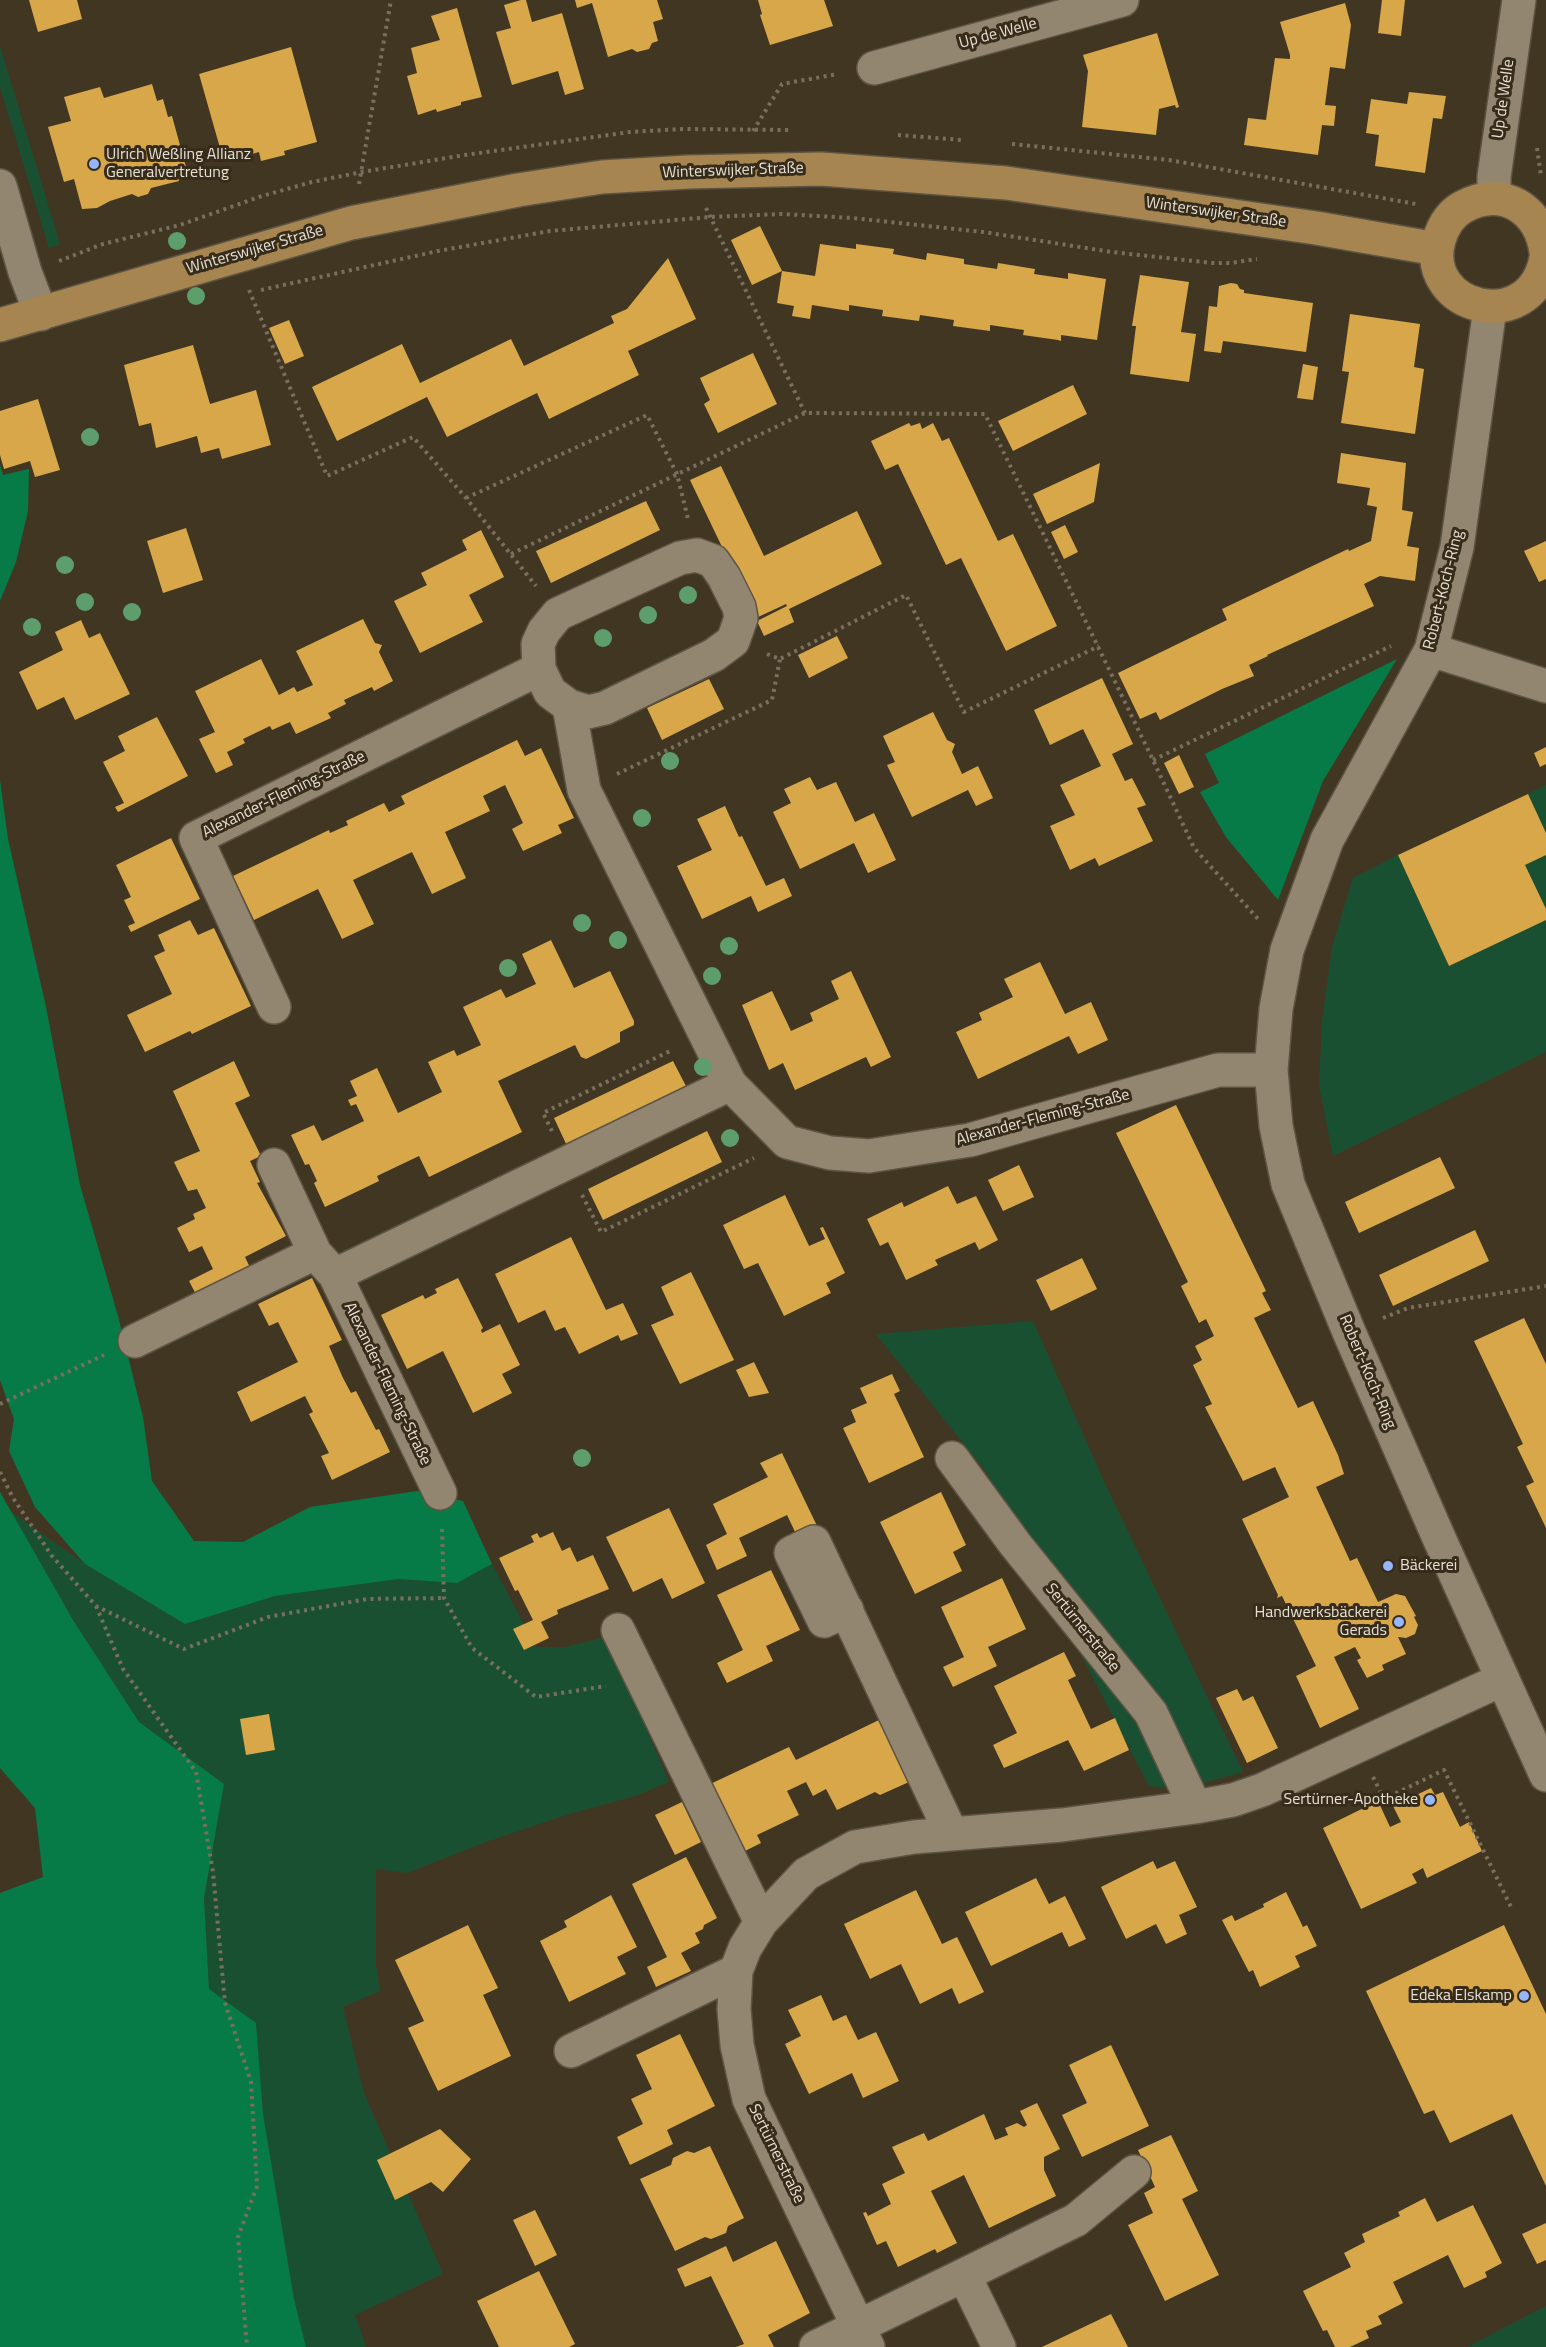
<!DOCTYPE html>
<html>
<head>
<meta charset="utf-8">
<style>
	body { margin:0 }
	canvas { display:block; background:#413622 }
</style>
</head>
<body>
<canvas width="1546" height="2347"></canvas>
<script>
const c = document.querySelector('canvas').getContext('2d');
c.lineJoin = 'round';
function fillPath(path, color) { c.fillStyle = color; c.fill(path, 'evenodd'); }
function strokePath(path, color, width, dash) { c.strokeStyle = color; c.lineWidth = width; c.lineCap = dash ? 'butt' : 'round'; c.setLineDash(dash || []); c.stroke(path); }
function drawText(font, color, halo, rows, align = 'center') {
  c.font = font + ' "Titillium Web",sans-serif'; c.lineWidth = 6; c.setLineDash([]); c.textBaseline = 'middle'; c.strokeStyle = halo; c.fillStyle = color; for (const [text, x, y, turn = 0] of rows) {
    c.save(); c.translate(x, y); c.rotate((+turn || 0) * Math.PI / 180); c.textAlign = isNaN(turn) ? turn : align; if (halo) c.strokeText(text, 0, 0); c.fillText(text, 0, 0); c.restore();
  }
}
fillPath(new Path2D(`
	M0 46 60 244 49 248 0 87Z
	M1546 785V833L1528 794Z
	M1398 855 1449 966 1546 920V1052L1333 1156 1319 1085 1322 1021 1332 947 1353 878Z
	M1546 855V909L1525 865Z
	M1033 1321 1102 1477 1243 1772 1182 1789 1149 1786 987 1473 876 1334Z
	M11 1512 85 1564 185 1624 275 1596 398 1579 457 1583 492 1564 536 1647H566L606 1637C628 1685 648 1734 669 1782L635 1796 566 1815 486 1842 407 1873 376 1869V1965L380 1991 343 2007 364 2093 443 2274 355 2315 366 2347H306L294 2299 263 2114 256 2024 209 1990 204 1898 224 1784 139 1722 73 1620Z
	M1546 2306V2347H1467Z`), '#1a5032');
fillPath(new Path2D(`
	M0 465 3 475 29 469 28 511 16 562 0 601Z
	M1397 659 1323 781 1278 900 1226 837 1200 792 1219 783 1205 754Z
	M0 780 8 839 46 1007 80 1185 118 1316 143 1417 152 1481 194 1541 243 1542 310 1507 370 1498 417 1491 463 1501 492 1564 457 1583 398 1579 275 1596 185 1624 85 1564 35 1507 9 1451 14 1419 0 1380Z
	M0 1492 73 1620 139 1722 224 1784 204 1898 209 1989 256 2023 263 2114 294 2299 306 2347H0V1893L43 1877 35 1808 0 1768Z`), '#067b47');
fillPath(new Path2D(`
	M29 0H77L82 19 38 32Z
	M521 0H526L532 22 562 13 584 89 565 95 558 71 512 85 496 32 511 28 504 5Z
	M575 0H657L663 19 653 22 658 41 652 43 649 49 637 52 632 49 608 57 592 3 577 8Z
	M758 0H824L833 26 770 45 760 15 762 14Z
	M1382 0H1405L1401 36 1378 33Z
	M1345 3 1351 25 1345 69 1330 67 1325 105 1336 106 1334 126 1322 125 1318 155 1244 145 1248 118 1266 120 1275 58 1290 59V55L1280 22Z
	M457 8 482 97 461 102V105L437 112 436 109 418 115 407 76 417 73 411 48 440 40 431 16Z
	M1157 33 1179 107 1176 108 1175 105 1159 109 1156 135 1082 127 1088 71 1083 55Z
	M291 47 317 142 284 151 285 155 261 161 259 152 224 162 199 74Z
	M152 84 157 101 163 99 168 117 172 116 186 167 176 170 179 181 151 188 148 194 138 197 132 194 110 201 97 208 82 209 74 179 64 182 48 127 71 121 64 97 100 87 104 98Z
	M1409 92 1446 96 1442 119 1433 118 1425 173 1375 166 1379 135 1366 133 1371 99 1407 104Z
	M760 226 782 271 752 285 731 240Z
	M820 244 856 249V244L894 249 893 254 926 260 927 253 964 259V264L997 269 998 263 1035 269 1034 274 1068 279V273L1106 279 1097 340 1061 335V341L1058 340 1023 335 1024 330 990 325V331L953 326 954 320 920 315 919 321 882 316 883 310 849 305V311L812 305 810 319 792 316 794 306 777 303 782 271 815 276Z
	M668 258 696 319 628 351 639 375 549 419 537 393 447 437 427 397 337 441 312 387 402 344 420 383 511 339 524 366 614 323 611 316 627 309Z
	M1140 275 1189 282 1181 332 1196 334 1189 382 1130 374 1136 326H1132Z
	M1231 283 1237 284 1240 289 1244 290V293L1313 303 1306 352 1223 341 1221 353 1204 351 1209 306 1217 307 1219 286Z
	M1350 314 1420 324 1414 367 1424 369 1415 434 1341 423 1349 372 1342 371Z
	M289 320 304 356 285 364 269 328Z
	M193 345 210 404 256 390 271 445 222 459 219 448 201 453 197 436 156 448 151 423 139 426 124 365Z
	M753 353 777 404 718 433 704 404 710 400 700 378Z
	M1303 364 1318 367 1313 400 1297 398Z
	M1073 385 1087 414 1013 451 998 421Z
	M38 399 60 470 35 477 30 461 4 469 0 455V411Z
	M909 423 911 426 920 423 922 429 933 423 942 441 949 438 998 541 1013 534 1057 626 1006 651 961 558 946 565 898 464 885 470 871 441Z
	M1341 453 1406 463 1402 510 1413 512 1407 546 1419 548 1415 581 1380 576 1364 584 1374 606 1267 655 1268 656 1249 665 1254 676 1222 689 1160 720 1156 712 1140 719 1118 673 1227 620 1222 609 1348 549 1349 551 1371 541 1377 507 1367 505 1370 488 1337 483Z
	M1100 463 1094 502 1047 524 1033 494Z
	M721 466 764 556 857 511 882 564 789 609 794 622 764 636 757 621 787 606 786 604 756 618 690 480Z
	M646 501 660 530 551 583 536 551Z
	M1065 525 1078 552 1064 559 1051 532Z
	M186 528 203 580 163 593 147 541Z
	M481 530 504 577 469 595 483 622 420 653 394 601 427 585 421 573 467 550 462 540Z
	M1546 541V579L1539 582 1524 551Z
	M363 619 375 643 382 645 379 652 393 681 374 691 372 687 344 700 346 704 328 713 331 718 296 734 290 722 272 730 270 726 243 739 245 743 227 752 233 765 216 773 199 739 215 732 195 691 261 659 279 695 294 687 297 692 313 685 296 651Z
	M81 620 89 638 100 633 130 694 75 720 64 697 37 710 19 672 63 650 55 632Z
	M837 636 848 658 809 678 798 655Z
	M1102 678 1133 744 1112 754 1125 781 1132 778 1146 805 1137 808 1153 841 1099 866 1095 858 1070 870 1050 826 1075 815 1060 785 1101 766 1083 729 1050 745 1034 710Z
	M709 679 724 709 662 740 647 708Z
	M933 712 947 740 955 744 952 752 962 774 978 766 993 798 976 806 968 790 912 817 887 765 895 762 883 736Z
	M157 717 188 776 118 812 115 807 124 803 103 762 125 751 118 736Z
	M517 740 525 756 541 748 574 818 558 825 562 833 523 851 512 829 523 823 505 785 483 796 490 811 445 832 466 878 432 894 412 852 353 880 374 924 342 939 318 889 254 920 233 876 329 830 330 833 348 825 346 821 384 803 389 812 405 804 401 796Z
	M1546 747V764L1540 767 1534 753Z
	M1179 755 1194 787 1179 794 1164 763Z
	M810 777 817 790 836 782 855 822 874 813 896 860 868 873 854 843 800 869 773 812 791 803 784 789Z
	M1528 794 1546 833V855L1525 865 1546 909V920L1449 966 1398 855Z
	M725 806 739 837 742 836 766 886 784 878 792 896 758 912 751 896 702 919 677 866 712 850 697 819Z
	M171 838 200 899 131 932 128 926 135 923 124 900 131 897 116 865Z
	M190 920 198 935 214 928 251 1006 192 1034 190 1031 145 1052 127 1015 172 994 154 956 165 951 158 935Z
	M551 940 574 988 610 971 634 1021V1025L620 1032V1042L586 1059 581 1057 575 1045 498 1081 522 1132 429 1177 419 1156 377 1176 379 1181 325 1207 314 1183 317 1181 309 1164 305 1165 291 1135 314 1125 322 1141 364 1121 356 1104 351 1106 348 1100 357 1096 350 1081 377 1068 398 1113 442 1092 428 1062 454 1050 457 1056 481 1045 463 1007 501 989 506 998 536 984 522 954Z
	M1040 962 1065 1014 1091 1002 1108 1040 1078 1054 1069 1036 978 1079 956 1032 982 1020 979 1013 1013 997 1004 979Z
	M851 971 891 1057 871 1067 866 1057 795 1090 783 1063 769 1070 742 1005 772 991 791 1031 813 1021 810 1013 839 999 831 981Z
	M234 1061 250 1096 235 1103 261 1156 250 1161 260 1182 257 1183 286 1236 245 1257 253 1274 199 1300 189 1281 213 1269 202 1246 189 1252 177 1228 195 1219 193 1214 206 1208 197 1189 188 1191 174 1162 200 1151 173 1091Z
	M673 1061 688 1090 568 1148 554 1118Z
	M1176 1105 1266 1291 1262 1293 1271 1310 1254 1318 1298 1408 1313 1401 1338 1455 1344 1474 1316 1487 1350 1561 1357 1558 1378 1602 1396 1594 1405 1596 1416 1616 1414 1617 1418 1625 1415 1634 1406 1638 1398 1637 1406 1654 1382 1665 1384 1670 1367 1678 1357 1660 1361 1658 1355 1647 1334 1657 1359 1709 1320 1728 1296 1676 1316 1666 1282 1596 1277 1598 1278 1595 1242 1519 1289 1497 1275 1467 1243 1481 1205 1407 1212 1404 1193 1365 1202 1360 1195 1346 1214 1336 1206 1319 1199 1323 1181 1286 1188 1282 1116 1133Z
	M707 1131 722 1162 603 1220 588 1189Z
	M1440 1157 1455 1188 1359 1233 1345 1202Z
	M1019 1165 1034 1197 1003 1211 988 1180Z
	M948 1186 957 1204 976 1196 998 1240 979 1250 975 1242 935 1260 938 1265 906 1280 888 1242 880 1246 867 1219 902 1202 904 1207Z
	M785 1195 809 1246 825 1239 820 1228 823 1227 845 1273 826 1283 831 1293 784 1316 758 1263 744 1269 723 1225Z
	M1475 1230 1489 1261 1393 1306 1379 1275Z
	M571 1237 606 1310 623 1303 638 1334 621 1341 618 1335 579 1354 565 1327 555 1331 545 1310 518 1323 495 1274Z
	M1082 1258 1097 1289 1051 1311 1036 1280Z
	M691 1272 734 1360 680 1384 651 1325 674 1315 661 1287Z
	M312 1278 342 1340 329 1346 343 1378 351 1393 356 1391 376 1430 379 1429 390 1452 332 1480 321 1456 329 1453 309 1414 313 1412 305 1396 251 1422 237 1392 298 1362 278 1322 269 1326 258 1304Z
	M458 1278 483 1328 481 1330 482 1333 500 1324 520 1365 502 1374 512 1393 473 1413 443 1351 407 1369 381 1315 423 1295 425 1299 437 1293 435 1289Z
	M1524 1318 1546 1364V1528L1526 1486 1534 1482 1517 1447 1523 1444 1474 1341Z
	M754 1362 769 1393 749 1397 736 1370Z
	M892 1374 900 1391 894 1394 924 1457 869 1483 843 1428 856 1422 851 1410 867 1403 860 1388Z
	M782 1453 818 1528 798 1538 787 1515 739 1538 747 1556 717 1570 706 1545 727 1534 713 1504 768 1477 760 1463Z
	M941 1492 966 1545 953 1552 962 1571 915 1594 880 1522Z
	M669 1508 705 1583 672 1599 662 1578 633 1592 606 1537Z
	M553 1532 562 1551 570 1547 577 1562 593 1555 609 1589 557 1610 558 1614 541 1622 549 1638 524 1650 513 1629 533 1620 518 1590 515 1591 499 1558 534 1542 531 1536 537 1533 540 1538Z
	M771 1570 800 1630 766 1646 773 1661 727 1683 717 1663 743 1650 717 1595Z
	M1002 1578 1026 1629 988 1647 997 1666 953 1687 943 1667 964 1657 941 1607Z
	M1064 1652 1076 1676 1068 1680 1091 1729 1115 1718 1129 1750 1084 1771 1068 1740 1004 1768 993 1745 1017 1733 994 1686Z
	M1237 1689 1243 1701 1253 1696 1278 1748 1247 1763 1216 1698Z
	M269 1714 275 1750 246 1755 240 1719Z
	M879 1720 909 1782 880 1795 875 1792 837 1810 826 1789 813 1796 806 1782 787 1791 799 1815 757 1835 761 1843 739 1854 706 1786 789 1747 796 1760Z
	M1431 1788 1435 1795 1443 1792 1460 1827 1469 1822 1482 1851 1427 1878 1423 1868 1412 1874 1417 1883 1361 1909 1323 1828 1378 1801 1390 1827 1401 1822 1393 1806Z
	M682 1802 701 1842 675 1855 655 1815Z
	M686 1857 717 1918 704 1925 703 1929 695 1933 700 1943 681 1953 691 1971 656 1987 647 1967 667 1957 632 1884Z
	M1153 1861 1157 1869 1175 1861 1197 1907 1179 1915 1187 1934 1166 1944 1156 1924 1126 1939 1101 1887Z
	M1036 1878 1049 1904 1065 1896 1086 1939 1069 1947 1062 1932 991 1966 965 1912Z
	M916 1890 942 1944 957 1937 984 1992 959 2004 952 1988 920 2004 901 1964 870 1979 844 1924Z
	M1286 1892 1303 1927 1307 1925 1317 1946 1295 1956 1300 1967 1260 1987 1253 1970 1249 1972 1222 1920 1232 1915 1235 1921 1264 1907 1263 1904Z
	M611 1895 637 1947 617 1957 626 1974 569 2002 540 1941 567 1927 564 1921Z
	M468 1925 498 1988 483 1995 511 2056 438 2091 408 2028 424 2021 395 1960Z
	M1504 1925 1546 2014V2186L1512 2114 1450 2143 1434 2110 1424 2114 1366 1991Z
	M821 1995 833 2021 846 2015 858 2040 876 2032 899 2081 863 2098 852 2073 809 2094 785 2044 801 2036 788 2010Z
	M680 2034 715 2106 667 2130 673 2144 630 2165 617 2137 643 2124 631 2099 652 2089 636 2055Z
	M1111 2045 1149 2126 1082 2157 1062 2115 1087 2103 1069 2065Z
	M1037 2103 1060 2149 1044 2157V2170L1056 2196 989 2228 964 2175 931 2191 957 2243 937 2253 935 2249 898 2267 886 2241 877 2245 863 2213 866 2212 868 2216 891 2204 882 2184 905 2173 892 2147 924 2133 928 2141 984 2114 995 2140 1008 2135 1005 2128 1017 2123 1024 2127 1027 2125 1020 2111Z
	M440 2129 471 2159 443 2192 431 2182 395 2200 377 2160Z
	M1171 2135 1198 2191 1182 2199 1219 2275 1165 2301 1128 2225 1153 2213 1144 2193 1155 2187 1138 2150Z
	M710 2146 744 2218 728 2226 726 2233 711 2239 705 2237 675 2251 640 2179 671 2165 673 2158 687 2151 694 2153Z
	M1425 2198 1437 2222 1473 2205 1502 2263 1485 2272 1487 2277 1464 2288 1448 2255 1393 2282 1403 2303 1378 2316 1382 2324 1366 2331 1369 2338 1350 2347H1335L1327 2330 1323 2331 1303 2291 1351 2267 1344 2253 1365 2242 1362 2234 1400 2216 1398 2212Z
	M535 2210 557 2255 535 2266 513 2220Z
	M1546 2223V2260L1537 2264 1522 2234Z
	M776 2241 810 2313 768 2335 774 2347H736L744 2344 711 2276 685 2287 677 2269 726 2246 733 2262Z
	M539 2271 575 2344 569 2347H499L477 2301Z
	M1111 2314 1128 2347H1042Z`), '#d8a74a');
const minor = new Path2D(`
	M874 68 1122 0
	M0 186 25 272 41 314
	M1494 198V177L1519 0
	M1490 308 1457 547 1431 650 1327 840 1287 950 1276 1009 1271 1070 1276 1126 1288 1184 1349 1332 1439 1538 1546 1775
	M1431 650 1546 686
	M569 706 588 712 605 708 714 655 733 641 741 618 739 607 724 577 713 561 697 555 680 558 558 614 544 631 538 644 539 669 550 692 569 706 584 790 730 1084 787 1142 830 1153 869 1156 970 1140 1218 1070H1271
	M274 1007 196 838 539 669
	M274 1165 315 1253
	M335 1275 440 1493
	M135 1341 315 1253 335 1275 730 1084
	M952 1458 1015 1544 1151 1713 1195 1807
	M847 1610 824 1621 791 1553 814 1542 951 1833
	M618 1630 761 1922
	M571 2051 736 1971
	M964 2275 1076 2220 1134 2172
	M816 2347 964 2275 999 2347
	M868 2347 749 2099 737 2045 734 2009 736 1971 745 1948 761 1922 806 1874 855 1847 914 1837 1062 1825 1195 1807 1233 1800 1262 1790 1501 1680`);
const major = new Path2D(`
	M1546 252C1540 209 1503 185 1463 207 1450 214 1443 226 1439 240 1420 309 1531 338 1546 258
	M0 325 351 223 518 190 602 177 688 172 821 169 1006 183 1316 228 1437 249`);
strokePath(minor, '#5d5443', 36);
strokePath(major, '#5d5443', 36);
strokePath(new Path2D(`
	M753 131 782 84 838 74
	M898 135 962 140
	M1012 144 1169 160 1416 204
	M1537 148 1541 176
	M359 184 391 0
	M706 208 805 413
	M59 261 103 244 180 225 262 196 312 182 362 172 465 155 630 132 683 129 789 130
	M249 290 327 476 413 437 466 498 536 586
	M261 290 438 251 550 231 710 217 782 214 853 218 983 232 1112 252 1212 263H1230L1257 259
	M466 498 647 415 677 474 688 519
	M511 554 805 413 985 414 1153 760 1194 848 1259 920
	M767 654 780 659 906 595 964 712 1099 646
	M1153 760 1391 646
	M617 774 772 700 780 659
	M552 1131 543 1113 672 1050
	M582 1195 601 1232 754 1158
	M1383 1318 1408 1308 1546 1286
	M0 1404 104 1355
	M0 1472 13 1498 52 1556 96 1606 184 1649 268 1617 367 1599 444 1598
	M442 1529 444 1598 472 1648 536 1697 606 1686
	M96 1606 123 1669 196 1772 213 1872 225 2003 251 2082 257 2186 238 2237 247 2347
	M1373 1777 1384 1799 1444 1770 1511 1907`), '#796f5e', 4, [3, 4.5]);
strokePath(minor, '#938671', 33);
strokePath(major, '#a68550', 33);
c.fillStyle = '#5e9e6d';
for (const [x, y] of [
	[177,241],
	[196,296],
	[90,437],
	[65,565],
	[688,595],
	[85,602],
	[132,612],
	[648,615],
	[32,627],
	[603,638],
	[670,761],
	[642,818],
	[582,923],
	[618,940],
	[729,946],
	[508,968],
	[712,976],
	[703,1067],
	[730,1138],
	[582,1458]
]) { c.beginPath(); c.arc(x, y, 9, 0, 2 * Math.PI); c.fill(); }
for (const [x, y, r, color] of [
	[94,164,6,"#96b6fd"],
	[1388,1566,6,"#96b6fd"],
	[1399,1622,6,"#96b6fd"],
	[1430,1800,6,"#96b6fd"],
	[1524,1996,6,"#96b6fd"]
]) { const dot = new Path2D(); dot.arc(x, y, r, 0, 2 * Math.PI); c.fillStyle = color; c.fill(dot); strokePath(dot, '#372c19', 2); }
drawText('16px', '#e7e0d4', '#372c19', [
	["Up de Welle",998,34,-15],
	["Up de Welle",1504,99,-82],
	["Winterswijker Straße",733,171,-2],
	["Winterswijker Straße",1216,213,8],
	["Winterswijker Straße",255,250,-16],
	["Robert-Koch-Ring",1444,590,-76],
	["Alexander-Fleming-Straße",284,795,-26],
	["Alexander-Fleming-Straße",1043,1118,-15],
	["Robert-Koch-Ring",1367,1372,67],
	["Alexander-Fleming-Straße",387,1384,64],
	["Sertürnerstraße",1082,1628,51],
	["Sertürnerstraße",776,2154,64]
]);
drawText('16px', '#e7e0d4', '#372c19', [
	["Ulrich Weßling Allianz",106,155,"left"],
	["Generalvertretung",106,173,"left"],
	["Bäckerei",1400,1566,"left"],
	["Handwerksbäckerei",1387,1613],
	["Gerads",1387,1631],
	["Sertürner-Apotheke",1418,1800],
	["Edeka Elskamp",1512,1996]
], 'right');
</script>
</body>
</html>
